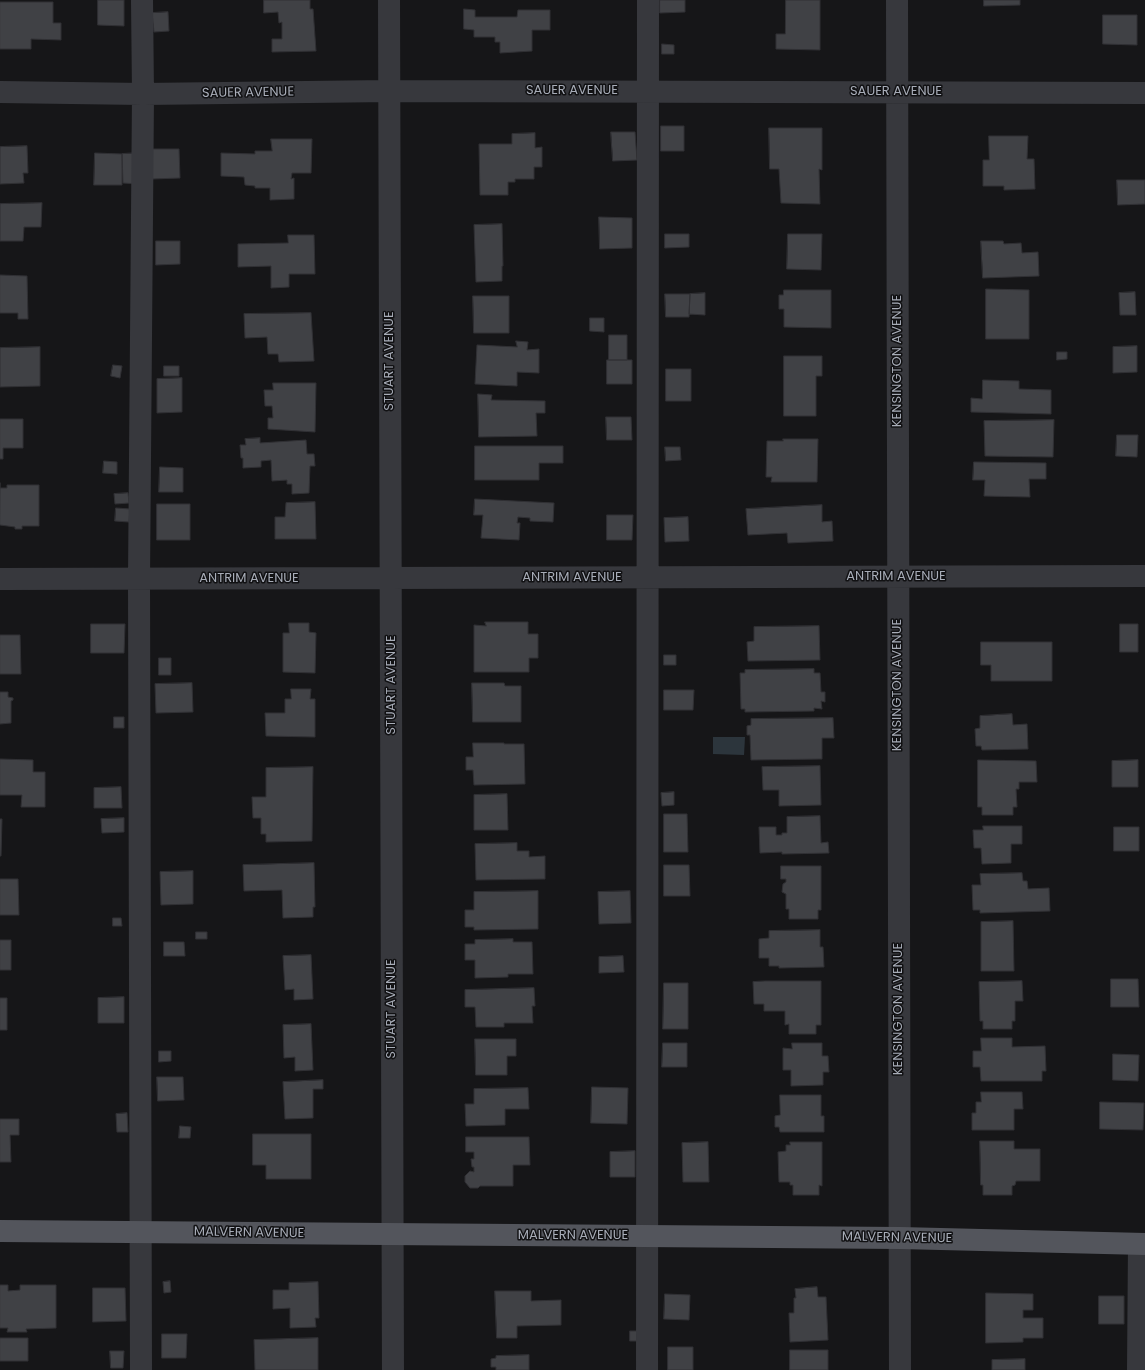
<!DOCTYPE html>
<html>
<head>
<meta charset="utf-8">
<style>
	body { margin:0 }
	canvas { display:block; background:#161618 }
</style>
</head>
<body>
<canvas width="1145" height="1370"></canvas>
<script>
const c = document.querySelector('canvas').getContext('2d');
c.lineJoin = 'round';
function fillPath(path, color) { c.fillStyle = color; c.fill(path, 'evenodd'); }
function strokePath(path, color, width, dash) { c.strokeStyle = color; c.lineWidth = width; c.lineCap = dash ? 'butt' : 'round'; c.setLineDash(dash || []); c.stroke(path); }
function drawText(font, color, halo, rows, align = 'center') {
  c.font = font + ' Poppins,sans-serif'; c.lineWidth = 3; c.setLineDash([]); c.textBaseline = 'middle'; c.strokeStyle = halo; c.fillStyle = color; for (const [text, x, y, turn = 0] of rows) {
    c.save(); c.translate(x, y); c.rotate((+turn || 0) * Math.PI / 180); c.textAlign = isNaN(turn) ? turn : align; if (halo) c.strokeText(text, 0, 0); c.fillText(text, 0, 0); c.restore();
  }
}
fillPath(new Path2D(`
	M713 737H745L744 755 713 754Z`), '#2c353c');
const building = new Path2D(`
	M98 0H124V26L98 25Z
	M264 0H310V9H313L316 51 272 52V39H282V22L279 23 278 12 264 13Z
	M660 0H685V12L660 13Z
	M786 0H820V50L776 49V34H785Z
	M984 0H1020V5L984 6Z
	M0 2H53V23H61V40L31 39V49H0Z
	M464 9 475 10V17H517L518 10H550V30H532V51L500 53V42H495V37H474V30L464 29Z
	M168 12 169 31 154 32 152 13Z
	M1103 15H1137V45L1103 44Z
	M662 44 674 45V54H662Z
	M661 126H684V151H661Z
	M769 128H822V170L819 169 820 204 781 203 779 169H770Z
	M611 132H635L637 160 613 161Z
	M535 133V148L542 147V167H534V179H515V182H508V195H480L479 144H512V134Z
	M989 136H1028L1027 159H1034L1035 189 1004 190V186H983V160H989Z
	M271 139H312L311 173H292L291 179 294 178V199L270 200V188H255V186L245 185 244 177 221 176V153L255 154V151H272Z
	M27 146 28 173H23L24 183 0 184V147Z
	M151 149H179L180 178 152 179Z
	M95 153 122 154V185H94Z
	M139 153 140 184 123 183 122 154Z
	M1117 180H1145V204L1118 205Z
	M42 203 41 227H24L23 241H0V204Z
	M599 217 632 218V248L600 249Z
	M502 224 503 266H502V281L476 282 474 225Z
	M665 234H689V247L665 248Z
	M788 234H822L821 270 787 269Z
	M288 235H314L315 274H289V287L271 288V266L238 267V244L288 243Z
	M156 241H180V264L156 265Z
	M981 241H1003L1004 244 1021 243 1022 253 1038 252 1039 276 983 278Z
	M0 275 27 276 28 319H18V313H0Z
	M986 289 1029 290V339H986Z
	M784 290H831V328L784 327V309H779V295H783Z
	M1135 292 1136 315H1120L1119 293Z
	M705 293V315L689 314 690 294Z
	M665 294H690L689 317H666Z
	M473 296H509V333H474Z
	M311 313 314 361 279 362 278 354H268L267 337 245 338 244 314Z
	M590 318H604V332L590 331Z
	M609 335H627V360H609Z
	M516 341 528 342 527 350 539 349V373L517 372V386L475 384 477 345 517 347Z
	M1137 346V372L1113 373V347Z
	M40 347V386L0 387V348Z
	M1057 352H1067V359L1057 360Z
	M784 356H822V376H816V416H784Z
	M607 360H632V384H607Z
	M113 365 122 366 120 378 111 376Z
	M164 366H179V376H164Z
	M666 369H691V401H666Z
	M182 378V412L157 413V379Z
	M983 380 1019 381V389L1051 390V414L971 412V398L982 399Z
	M273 383H316L315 432 268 429V418H273L272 406H265L264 390H273Z
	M478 394 492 395 491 400 545 401V413H536L537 436 479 437Z
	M606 417H631L632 440H607Z
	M0 419H23V448H3V459H0Z
	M1054 420 1053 457 985 456 984 421Z
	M1117 435H1138L1137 457 1116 456Z
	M260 438V443L306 440 307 454H314L315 466H310L309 493 292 494V484H287V480L272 481 271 460 261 461V467L243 468V458H241L240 445H246L245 439Z
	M783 439H818L817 482H771L772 477H766L767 441H783Z
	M475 446H563V463H539V480H475Z
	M665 447H680L681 460 666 461Z
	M104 461 117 462V474L103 473Z
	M974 462 1046 463V479H1029L1030 497 984 496 985 480H973Z
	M160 467 183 468V492H159Z
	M0 483V488H7V485H39V526H22V529H15V527L0 525Z
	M128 493 129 503 115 504 114 494Z
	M475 499 554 503 553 522 530 521V518L518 517 517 523H520L519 540 481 538 483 515H474Z
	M315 502 316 539H275V517H285L286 503Z
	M157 504H190V540H157Z
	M822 505V522L832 521 833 541 788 543 787 533 748 535 746 509Z
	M116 508 130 509 129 522 115 521Z
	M607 515H633L632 540H607Z
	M688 517 689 541 665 542 664 518Z
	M485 622H528V634H538V658H529V672H474V625L486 626Z
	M289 623H309V632L316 633 315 673 283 672V633H289Z
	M91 624H125L124 653H91Z
	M1120 624H1138V652H1120Z
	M819 626 820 660 748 661 747 642 754 641V627Z
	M0 635H20L21 674H0Z
	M981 642H1052V681H991V665H981Z
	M664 655H676V665H664Z
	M159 658H171V675H159Z
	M814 669V673H820L821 692H825V702L821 701 822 709 814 708V711L745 712V709H741L740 673H745V670Z
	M192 683 193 712 156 713 155 684Z
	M472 683H504L505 686H521V722H473Z
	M291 689H311L310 699H315V737L266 736 265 713H285V699H291Z
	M664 690H694L693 710H664Z
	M0 692H8V697L13 698V700L11 701V723L0 724Z
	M1012 714 1013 725 1027 724 1028 749 982 750 981 746H976L975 729 980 728V716Z
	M114 717H124V728H114Z
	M833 718 834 738H822V759L751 760 750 735H747V726L751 725V719Z
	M473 743H504V744H524L525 784 474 785 473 770H466V757H473Z
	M0 759 33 760V772H45V807H21L22 795H0Z
	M978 760 1036 761 1037 782H1019V789H1016L1017 807H1013V815H982V807H978Z
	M1138 760V787H1112V761Z
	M820 766 821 805 779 806V790H763L762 767Z
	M313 767 312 841 266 842V834H261V818H253L252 797H266V768Z
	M121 787 122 808H94V788Z
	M674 792V805L662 806 661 793Z
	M507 794 508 830H474V795Z
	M664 814H687L688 852H664Z
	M820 816 821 843 828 842 829 853 782 854V852L760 853 759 827H776V835H782V833H787V817Z
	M124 818V832L102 833 101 819Z
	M0 819H2L1 856H0Z
	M983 826H1022V844H1011V863L982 864 981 848H974L973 830H983Z
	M1114 827H1139V851H1114Z
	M517 843V851H529V857L545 856V879L476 880 475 844Z
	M314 863 315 907H313V917L283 918 282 890 244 891 243 865Z
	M664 865H689L690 896H664Z
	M781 866H821V910H818V919H789V909H786V894L782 892 783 884 786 882V879H781Z
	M193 871V904L161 905 160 872Z
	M1022 873 1023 881H1027L1028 889 1049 888 1050 911 980 913V910H973L972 885H981L980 874Z
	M0 879H18L19 915H0Z
	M538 891V929L474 930V927H465V910H474V892Z
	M630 891 631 923 599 924 598 892Z
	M113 918H121L122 926H113Z
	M1013 921 1014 971H981V922Z
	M820 930V947H823L824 967 779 968V966H769V958H759V939L769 938V931Z
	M196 932H207V939H196Z
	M513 939V942H532L533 974H508V977L475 978V960H465V944H475V940Z
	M0 940H11V970H0Z
	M164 942H184L185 956H164Z
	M311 955 313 999 294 1000V989L285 990 283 956Z
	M623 956 624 972 599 973V957Z
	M1111 979H1138L1139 1007H1111Z
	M765 981H821V1025H816V1034H789V1024L785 1025V1011H764V1004H754L753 982Z
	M1022 981 1023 1001H1015V1021H1012V1029H983V1021H980L979 982Z
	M664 983H688V1029H663Z
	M534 988 535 1006H532L533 1023H504V1027H476L475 1007H465V990Z
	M124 997V1023H98V998Z
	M0 998H7V1030H0Z
	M311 1024 313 1070 295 1071V1057L284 1058 283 1025Z
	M981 1038H1012V1047L1045 1046 1046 1071H1042V1081H981L980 1067H973V1051H981Z
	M475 1039H516V1056H507V1075H476Z
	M663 1043H687V1067H662Z
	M792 1043H822V1056H828L829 1072H823V1085L791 1086V1070H783V1048L792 1049Z
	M159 1051H171V1061L159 1062Z
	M1113 1054 1139 1055 1138 1081 1113 1080Z
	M157 1077H183L184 1100 158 1101Z
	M323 1080V1089H313V1118L285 1119 283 1082Z
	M592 1087 628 1088 627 1124 591 1123Z
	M528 1088 529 1109H505V1125L466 1126 465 1104H474V1089Z
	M981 1092H1022L1023 1109H1014V1130H972V1113H976V1102H981Z
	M780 1095H821V1116H824V1132H780L779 1127H775V1116L780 1115Z
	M1100 1102 1144 1103 1143 1130 1100 1129Z
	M127 1113 128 1132H117L116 1114Z
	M0 1119H19V1135H10L11 1162H0Z
	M180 1126 191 1127 190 1138H179Z
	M253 1134H311V1179H266V1165H253Z
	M466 1137H529L530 1165H513V1186H480L478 1188H470L465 1182V1176L470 1171 474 1172V1167H472L471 1159H474V1152H466Z
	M980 1141H1014V1149H1040V1181H1016L1015 1185 1012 1186V1195H983V1185H981Z
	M708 1142 709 1182H683L682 1143Z
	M790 1142H822V1186L819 1185V1195H793V1185H790V1182H779L778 1152 786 1151V1145H790Z
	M635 1151V1177H610V1152Z
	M170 1281 171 1292 164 1293 163 1282Z
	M318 1282 319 1318H315L316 1327 290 1328V1308L273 1309V1290H289V1283Z
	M0 1285H8V1291L20 1290V1285H56V1328L26 1329 27 1332H7L8 1328H0Z
	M817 1287 818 1297H826L828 1340 790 1342 789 1313H794V1298H796L795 1289Z
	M93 1288H125L126 1321 93 1322Z
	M495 1291H531V1301L561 1300V1325L517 1326V1338H497Z
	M986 1293 1033 1294V1310H1023V1318H1043V1338H1023V1342L986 1343Z
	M665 1294 690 1295 689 1320 664 1319Z
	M1099 1296H1124V1324H1099Z
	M630 1331H639V1341H630Z
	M162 1334H187L186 1358H162Z
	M0 1338H28V1361H0Z
	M318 1338V1370H255L254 1340Z
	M668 1347H693V1370H668Z
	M790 1350H828V1370H790Z
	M110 1351H124L123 1368H111Z
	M529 1355V1370H496V1367H491V1359L496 1358V1356Z
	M1025 1359V1370H992V1360Z`);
fillPath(building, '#404145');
strokePath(building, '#303034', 1);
strokePath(new Path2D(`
	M389 0 393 1370
	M897 0 900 1370
	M0 92 143 94 389 91 1145 93
	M0 579 1145 576
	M141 1370 139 579 143 94 142 0
	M647 1370 648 0
	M1138 1370 1139 1244`), '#37383d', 22);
strokePath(new Path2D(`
	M0 1231 900 1238 1145 1244`), '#53555c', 22);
drawText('13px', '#a8adb8', '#111113', [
	["SAUER AVENUE",572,91],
	["SAUER AVENUE",896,92],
	["SAUER AVENUE",248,93,-1],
	["STUART AVENUE",390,361,-90],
	["KENSINGTON AVENUE",898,361,-90],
	["ANTRIM AVENUE",896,577],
	["ANTRIM AVENUE",572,578],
	["ANTRIM AVENUE",249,579],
	["STUART AVENUE",392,685,-90],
	["KENSINGTON AVENUE",898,685,-90],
	["STUART AVENUE",392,1009,-90],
	["KENSINGTON AVENUE",899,1009,-90],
	["MALVERN AVENUE",249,1233,1],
	["MALVERN AVENUE",573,1236],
	["MALVERN AVENUE",897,1238,1]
]);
</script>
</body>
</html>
